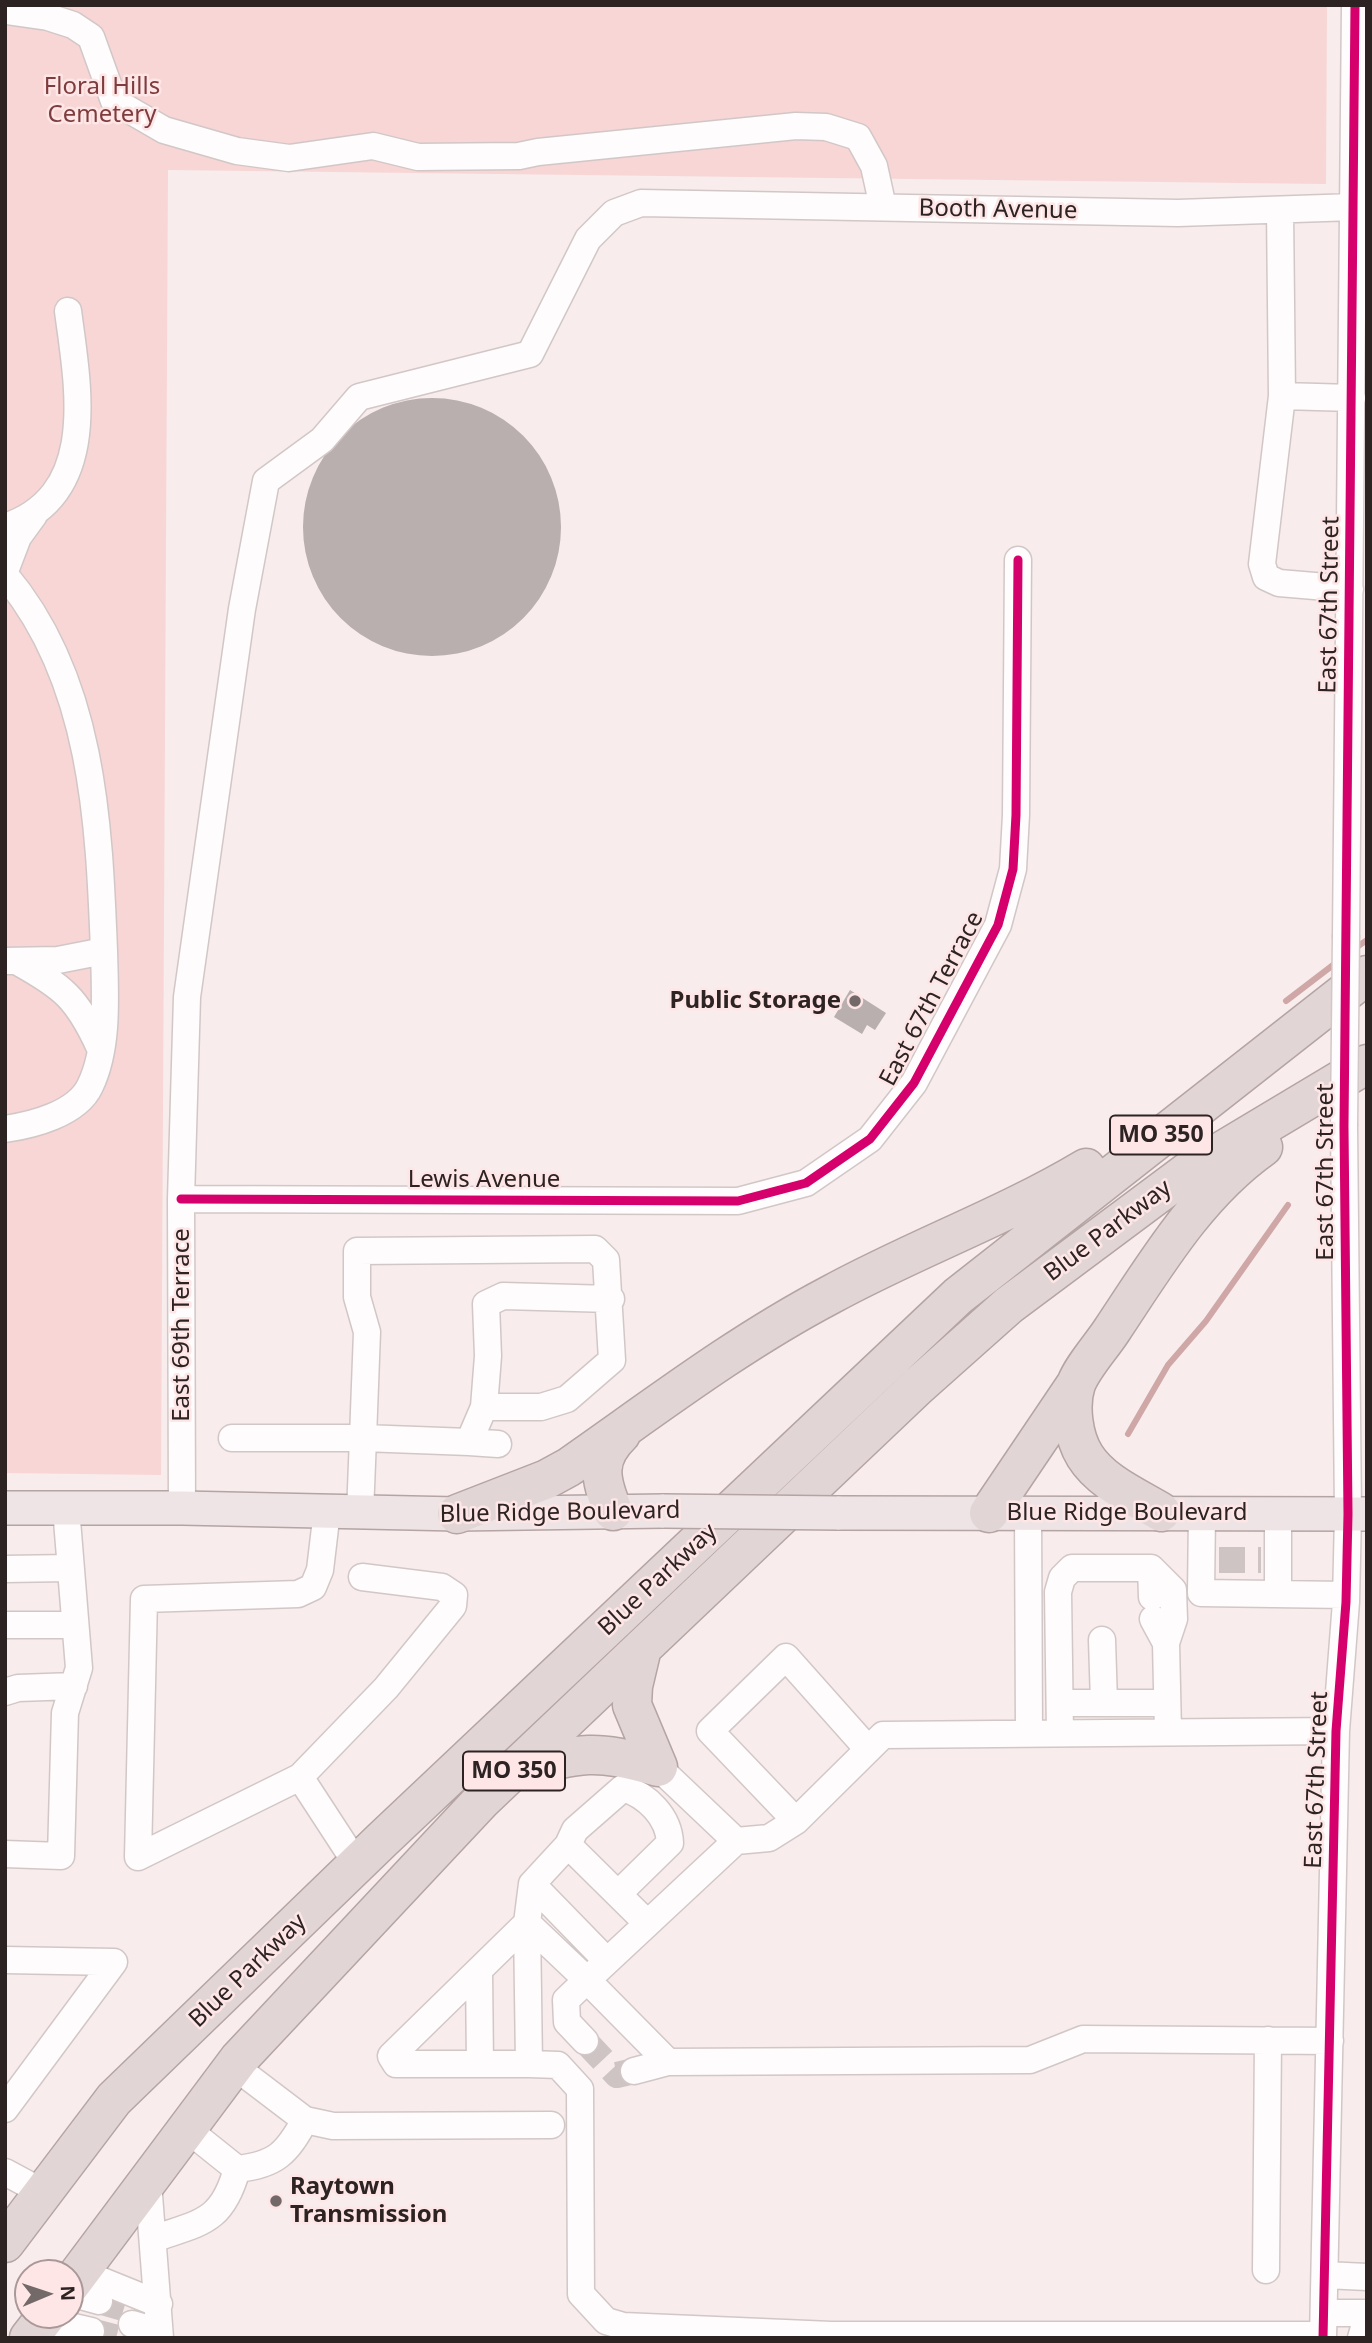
<!DOCTYPE html>
<html>
<head>
<meta charset="utf-8">
<style>
	body { margin:0 }
	#map { position:relative; width:1372px; height:2343px; overflow:hidden; background:#f8ecec; font-family:"Noto Sans",sans-serif }
	canvas { display:block }
	.frame { position:absolute; inset:0; border:7px solid #2d2323; pointer-events:none }
	.north { position:absolute; left:14px; top:2259px; width:70px; height:70px; box-sizing:border-box; background:#fee6e6; border:2px solid #aa9898; border-radius:50%; rotate:88deg; font-size:19px; font-weight:700; line-height:28px; text-align:center; color:#2d2323 }
	.north::after { content:''; display:block; margin:auto; width:24px; height:32px; background:#746969; clip-path:polygon(50% 0,100% 100%,50% 72%,0 100%) }
</style>
</head>
<body>
<div id="map">
<canvas width="1372" height="2343"></canvas>
<div class="frame"></div>
<div class="north">N</div>
</div>
<script>
const c = document.querySelector('canvas').getContext('2d');
c.lineJoin = 'round';
function fillPath(path, color) { c.fillStyle = color; c.fill(path, 'evenodd'); }
function strokePath(path, color, width, dash) { c.strokeStyle = color; c.lineWidth = width; c.lineCap = dash ? 'butt' : 'round'; c.setLineDash(dash || []); c.stroke(path); }
function drawText(font, color, halo, rows, align = 'center') {
  c.font = font + ' "Noto Sans",sans-serif'; c.lineWidth = 5; c.setLineDash([]); c.textBaseline = 'middle'; c.strokeStyle = halo; c.fillStyle = color; for (const [text, x, y, turn = 0] of rows) {
    c.save(); c.translate(x, y); c.rotate((+turn || 0) * Math.PI / 180); c.textAlign = isNaN(turn) ? turn : align; if (halo) c.strokeText(text, 0, 0); c.fillText(text, 0, 0); c.restore();
  }
}
fillPath(new Path2D(`
	M5 5H1327L1326 184 168 170 161 1475 5 1473Z`), '#f7d6d5');
strokePath(new Path2D(`
	M1354 949 1367 940
	M1286 1001 1337 962
	M1128 1434 1168 1365 1206 1321 1288 1205`), '#cea7a6', 6);
fillPath(new Path2D(`
	M303 527a129 129 0 1 1 258 0a129 129 0 1 1-258 0Z
	M850 990 886 1013 875 1030 867 1025 862 1034 834 1017Z`), '#b9afae');
strokePath(new Path2D(`
	M1219 1560H1261
	M585 2041 617 2075 634 2071
	M99 2301 136 2312
	M91 2331 118 2338`), '#cfc4c4', 26, [26, 13]);
const minor = new Path2D(`
	M6 11 48 17 73 25 91 37 114 101 164 130 237 151 289 158 373 146 418 157 519 156 538 152 796 126 826 127 858 137 874 166 883 207
	M1280 210 1282 396 1262 564 1266 577 1279 583 1350 589
	M1282 396 1352 398
	M5 527C100 495 78 387 68 311
	M5 571 18 537 34 515
	M5 575C93 679 99 822 104 951
	M1346 935 1355 5
	M5 961 58 960 104 951C105 994 109 1047 90 1086 77 1114 32 1125 5 1129
	M18 962C63 987 77 998 99 1046
	M181 1199 738 1201 806 1183 870 1139 914 1083 998 925 1013 869 1016 815 1018 560
	M484 1407 488 1356 486 1304 503 1296 611 1299
	M232 1438H363L367 1332 357 1297V1251L595 1249 606 1260 612 1360 567 1399 541 1407H484L469 1442 363 1438 360 1513
	M469 1442 498 1444
	M182 1508 181 1199 187 997 242 609 266 481 322 440 359 397 530 354 588 239 614 213 641 203 1178 213 1354 207
	M327 1511 320 1570 313 1587 298 1594 144 1599 138 1857 300 1777 358 1866
	M1028 1512 1029 1733
	M1202 1513 1201 1593 1346 1595
	M1151 1568 1173 1590 1174 1619 1166 1643
	M5 1569 70 1568
	M1278 1593V1513
	M1153 1619 1166 1643 1168 1732
	M5 1625H73
	M1102 1640 1104 1703
	M5 1692 18 1688 74 1686
	M1060 1703H1167
	M1060 1733 1058 1592 1062 1578 1072 1568H1151L1152 1597
	M300 1777 386 1688 453 1606 454 1595 442 1587 362 1577
	M796 1821 710 1731 786 1657 867 1748
	M736 1841 769 1838 796 1821 883 1735 1336 1731
	M568 1845 575 1830 623 1788C647 1795 669 1817 670 1843L618 1894
	M5 1854 61 1856 65 1713 79 1668 66 1508
	M532 1884 607 1961
	M527 1923 529 2064 558 2065 580 2089 581 2294 606 2321 623 2326 831 2335H1323
	M527 1923 391 2056 396 2064H529
	M647 1923 568 1845 532 1884 527 1923 587 1980 736 1841 658 1767
	M5 1960 114 1962 5 2109
	M479 1971 480 2064
	M585 2041 567 2022 566 2000 587 1980 668 2062 1030 2060 1083 2039 1330 2041
	M234 2066 305 2120 333 2126 551 2125
	M634 2071 668 2062
	M237 2169C276 2165 287 2153 305 2120
	M5 2172 44 2193
	M148 2182 160 2338
	M153 2239C201 2222 222 2223 237 2169L187 2129
	M1266 2270 1268 2040
	M80 2272 159 2304
	M1325 2275 1367 2277
	M70 2293 99 2301
	M1324 2313H1367
	M43 2320 91 2331
	M132 2324 159 2332
	M1323 2338 1336 1731 1346 1602 1348 1514 1344 1126
	M1361 2338 1367 2317`);
const major = new Path2D(`
	M5 1508H182L457 1514 664 1511
	M837 1513 1367 1514`);
const highway = new Path2D(`
	M613 1511C600 1480 595 1459 621 1434
	M1161 1512C1136 1497 1101 1482 1085 1456 1073 1437 1069 1405 1076 1384 1083 1366 1101 1347 1112 1330 1156 1264 1197 1194 1263 1147
	M989 1513 1076 1384
	M457 1514 547 1479 569 1467C655 1407 737 1344 830 1295 914 1249 1004 1217 1086 1168
	M520 1770C583 1752 593 1749 658 1767L632 1705 633 1686 642 1648
	M5 2243 114 2099 383 1839 958 1296 1367 975
	M70 2285 239 2059 481 1801 918 1386 1009 1305 1190 1170 1367 1064
	M29 2338 47 2315`);
strokePath(minor, '#d2c7c7', 29);
strokePath(major, '#b5a4a4', 36);
strokePath(highway, '#b5a4a4', 41);
strokePath(minor, '#fefcfc', 26);
strokePath(major, '#eee4e5', 33);
strokePath(highway, '#e2d5d5', 38);
const minorBridge = new Path2D(`
	M1344 1126 1346 935`);
const majorBridge = new Path2D(`
	M664 1511 837 1513`);
strokePath(minorBridge, '#d2c7c7', 29, []);
strokePath(majorBridge, '#b5a4a4', 36, []);
strokePath(minorBridge, '#fefcfc', 26);
strokePath(majorBridge, '#eee4e5', 33);
strokePath(new Path2D(`
	M181 1199 738 1201 806 1183 870 1139 914 1083 998 925 1013 869 1016 815 1018 560
	M1323 2338 1336 1731 1346 1602 1348 1514 1344 1126 1355 5`), '#d6006c', 9);
for (const [x, y, r, color] of [
	[855,1001,7,"#746969"],
	[276,2201,7,"#746969"]
]) { const dot = new Path2D(); dot.arc(x, y, r, 0, 2 * Math.PI); c.fillStyle = color; c.fill(dot); strokePath(dot, '#fee6e6', 2.5); }
for (const [x, y, w] of [
	[1161,1135,102],
	[514,1771,102]
]) { const box = new Path2D(); box.roundRect(x - w / 2, y - 19.5, w, 39, 5); c.fillStyle = '#fee6e6'; c.fill(box); strokePath(box, '#2d2323', 2); }
drawText('bold 23px', '#2d2323', null, [
	["MO 350",1161,1135],
	["MO 350",514,1771]
]);
drawText('24px', '#7f3c3e', '#fee6e6', [
	["Floral Hills",102,87],
	["Cemetery",102,115]
]);
drawText('24px', '#2d2323', '#fee6e6', [
	["Booth Avenue",998,210,1],
	["East 67th Street",1330,605,-89],
	["East 67th Terrace",932,999,-62],
	["East 67th Street",1326,1172,-90],
	["Lewis Avenue",484,1180],
	["Blue Parkway",1108,1231,-37],
	["East 69th Terrace",182,1325,-90],
	["Blue Ridge Boulevard",560,1513,-1],
	["Blue Ridge Boulevard",1127,1513],
	["Blue Parkway",658,1580,-43],
	["East 67th Street",1317,1780,-88],
	["Blue Parkway",248,1971,-44]
]);
drawText('bold 24px', '#2d2323', '#fee6e6', [
	["Public Storage",841,1001],
	["Raytown",290,2187,"left"],
	["Transmission",290,2215,"left"]
], 'right');
</script>
</body>
</html>
